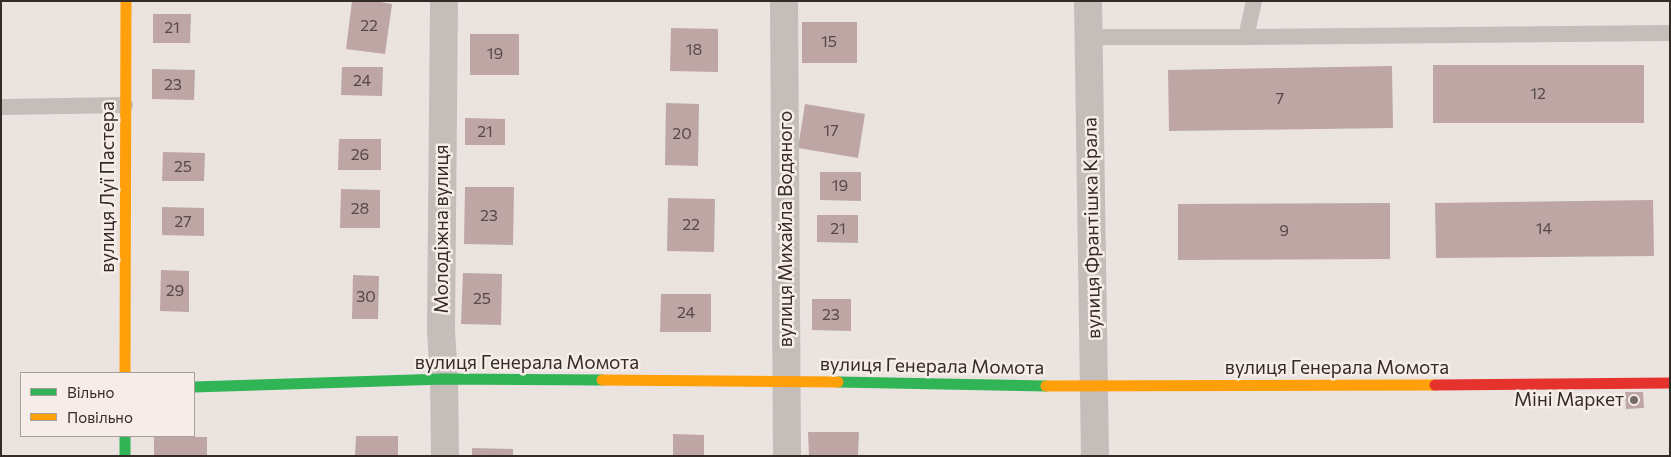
<!DOCTYPE html>
<html>
<head>
<meta charset="utf-8">
<style>
	body { margin:0 }
	#map { position:relative; width:1671px; height:457px; overflow:hidden; background:#ebe3e0; font-family:Commissioner,sans-serif }
	canvas { display:block }
	.frame { position:absolute; inset:0; border:2px solid #342a28; pointer-events:none }
	.legend { position:absolute; left:20px; top:372px; width:175px; height:65px; box-sizing:border-box; background:#f7ede8; border:1px solid #a99f9b; margin:0; padding:6px 9px; list-style:none; font-size:15px; color:#342a28 }
	.legend li { display:flex; align-items:center; gap:10px; height:25px }
	.legend b { width:25px; border:1px solid #a99f9b }
</style>
</head>
<body>
<div id="map">
<canvas width="1671" height="457"></canvas>
<div class="frame"></div>
<ul class="legend">
<li><b style="height:6px;background:#30b455"></b>Вільно</li>
<li><b style="height:6px;background:#ff9f0a"></b>Повільно</li>
</ul>
</div>
<script>
const c = document.querySelector('canvas').getContext('2d');
c.lineJoin = 'round';
function fillPath(path, color) { c.fillStyle = color; c.fill(path, 'evenodd'); }
function strokePath(path, color, width, dash) { c.strokeStyle = color; c.lineWidth = width; c.lineCap = dash ? 'butt' : 'round'; c.setLineDash(dash || []); c.stroke(path); }
function drawText(font, color, halo, rows, align = 'center') {
  c.font = font + ' Commissioner,sans-serif'; c.lineWidth = 5; c.setLineDash([]); c.textBaseline = 'middle'; c.strokeStyle = halo; c.fillStyle = color; for (const [text, x, y, turn = 0] of rows) {
    c.save(); c.translate(x, y); c.rotate((+turn || 0) * Math.PI / 180); c.textAlign = isNaN(turn) ? turn : align; if (halo) c.strokeText(text, 0, 0); c.fillText(text, 0, 0); c.restore();
  }
}
fillPath(new Path2D(`
	M352 1H375L392 4 385 54 346 49Z
	M153 14H191L190 43H153Z
	M802 22H857V63H802Z
	M671 28 718 29V72L670 71Z
	M470 34H519V75H470Z
	M1433 65H1644V123H1433Z
	M1392 66 1393 128 1169 131 1168 70Z
	M342 67H383L382 96 341 95Z
	M152 69 195 70 194 100 152 99Z
	M666 103 699 104 698 166 665 165Z
	M805 104 865 114 858 158 798 148Z
	M465 118 505 119V145H465Z
	M339 139H381V170H338Z
	M163 152 205 153 204 181H162Z
	M820 172H861V201L820 200Z
	M465 187H514L513 245 464 244Z
	M341 189 380 190V228H340Z
	M668 198 715 199 714 252 667 251Z
	M1653 200 1654 256 1436 258 1435 203Z
	M1390 203V259L1178 260V204Z
	M162 207 204 208V236L162 235Z
	M817 215H858V243L817 242Z
	M161 270 189 271V312L160 311Z
	M463 273 502 274 501 325 461 324Z
	M353 275 379 276 378 319H352Z
	M661 294H711V332H660Z
	M812 299H851V331L812 330Z
	M1625 392H1643L1644 408 1626 409Z
	M808 432H859L858 456H809Z
	M673 434 704 435V456H673Z
	M356 436H398V456H355Z
	M154 437H207V456H154Z
	M472 448 513 449V456H472Z`), '#bda6a4');
strokePath(new Path2D(`
	M1089 37H1246L1670 33
	M1246 37 1254 1
	M1 107 125 105`), '#c4bdba', 16);
strokePath(new Path2D(`
	M444 1 441 330 444 379 445 456
	M784 1 787 456
	M1088 1 1095 456`), '#c4bdba', 28);
strokePath(new Path2D(`
	M838 382 1046 386
	M194 387 444 379 602 380
	M125 436V456`), '#30b455', 11);
strokePath(new Path2D(`
	M125 373 126 1
	M602 380 838 382
	M1046 386 1435 385`), '#ff9f0a', 11);
strokePath(new Path2D(`
	M1435 385 1670 383`), '#e5322d', 11);
for (const [x, y, r, color] of [
	[1634,400,5,"#746b68"]
]) { const dot = new Path2D(); dot.arc(x, y, r, 0, 2 * Math.PI); c.fillStyle = color; c.fill(dot); strokePath(dot, '#f7ede8', 2); }
drawText('16px', '#564947', null, [
	["22",369,26],
	["21",172,28],
	["15",829,42],
	["18",694,50],
	["19",495,54],
	["24",362,81],
	["23",173,85],
	["12",1538,94],
	["7",1280,99],
	["17",831,131],
	["21",485,132],
	["20",682,134],
	["26",360,155],
	["25",183,167],
	["19",840,186],
	["28",360,209],
	["23",489,216],
	["27",183,222],
	["22",691,225],
	["21",838,229],
	["14",1544,229],
	["9",1284,231],
	["29",175,291],
	["30",366,297],
	["25",482,299],
	["24",686,313],
	["23",831,315]
]);
drawText('19px', '#342a28', '#f7ede8', [
	["вулиця Луї Пастера",108,187,-90],
	["вулиця Франтішка Крала",1092,228,-91],
	["Молодіжна вулиця",442,229,-90],
	["вулиця Михайла Водяного",786,229,-90],
	["вулиця Генерала Момота",527,363],
	["вулиця Генерала Момота",932,366,1],
	["вулиця Генерала Момота",1337,368]
]);
drawText('19px', '#342a28', '#f7ede8', [
	["Міні Маркет",1624,400]
], 'right');
</script>
</body>
</html>
